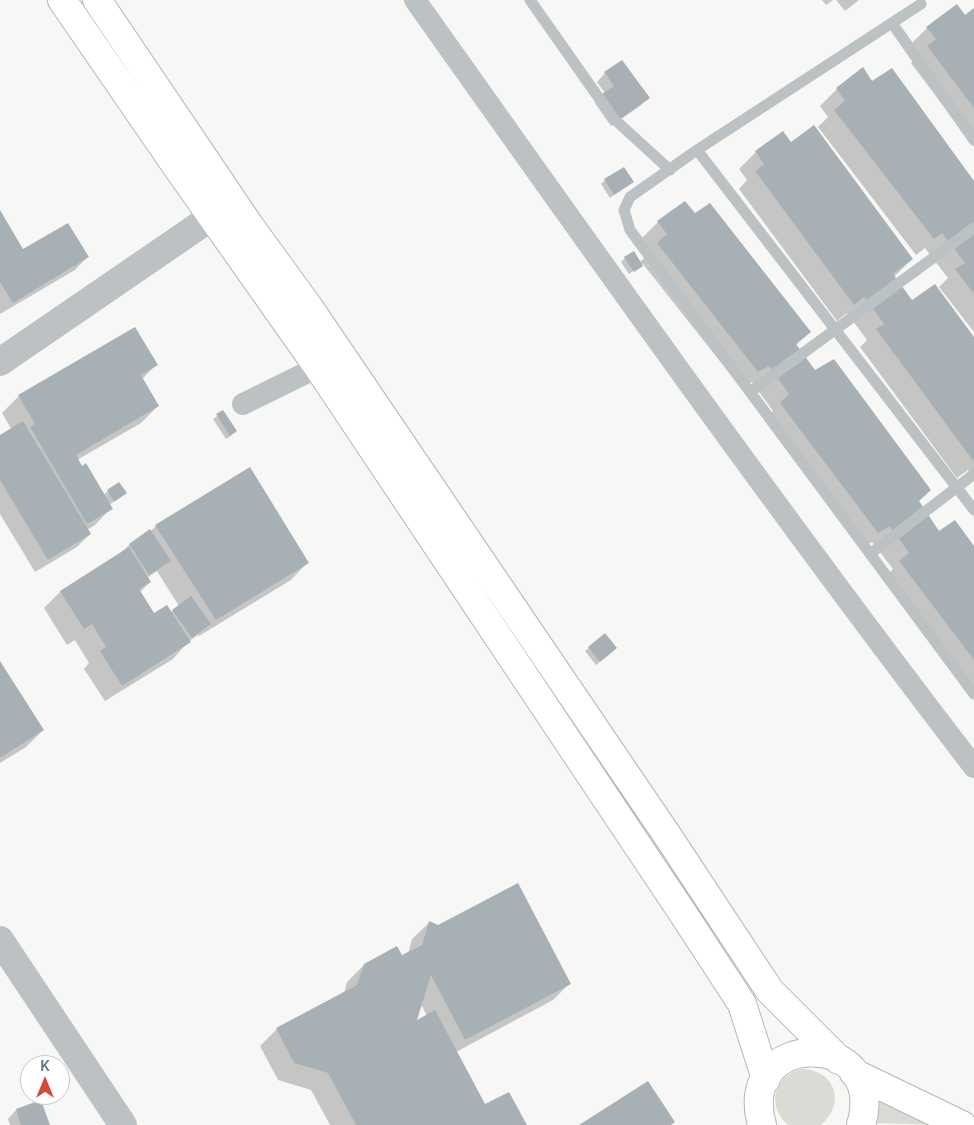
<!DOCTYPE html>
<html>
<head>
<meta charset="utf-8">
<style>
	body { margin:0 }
	#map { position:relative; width:974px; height:1125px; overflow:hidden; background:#f7f7f5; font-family:Raleway,sans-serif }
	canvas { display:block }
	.north { position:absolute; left:20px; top:1055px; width:50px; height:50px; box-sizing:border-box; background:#fff; border:1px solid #c1c8cb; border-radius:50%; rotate:0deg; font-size:14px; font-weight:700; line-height:20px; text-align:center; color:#65767e }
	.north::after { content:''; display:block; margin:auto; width:18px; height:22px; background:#d74936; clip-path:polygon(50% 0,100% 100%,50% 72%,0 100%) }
</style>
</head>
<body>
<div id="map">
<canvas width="974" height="1125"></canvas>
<div class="north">K</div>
</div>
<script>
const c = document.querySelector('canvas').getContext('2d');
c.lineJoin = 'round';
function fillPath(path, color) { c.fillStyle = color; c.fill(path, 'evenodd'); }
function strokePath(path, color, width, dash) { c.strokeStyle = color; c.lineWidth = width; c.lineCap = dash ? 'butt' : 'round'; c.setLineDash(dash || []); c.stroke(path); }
fillPath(new Path2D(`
	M802 1069C836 1070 846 1104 821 1125 813 1125 796 1125 789 1125 786 1124 783 1120 781 1117 767 1096 780 1074 802 1069Z
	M876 1099 940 1125 873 1123Z`), '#d8dcd4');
fillPath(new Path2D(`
	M822 0H833L826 5Z
	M836 0H859L845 11Z
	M974 10V147L911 63 919 56 911 44 927 28 965 17Z
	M605 73 648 98 640 106 611 126 595 103 605 93 597 82Z
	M872 83 974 183V332L939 287 948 278 925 248 916 255 818 127 828 117 820 106 837 89Z
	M783 133 791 143 912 259 894 277 912 302 974 339V478L968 470 957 478 860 347 867 340 847 313 837 321 739 189 747 180 739 169 756 152Z
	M605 180 632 182 610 198 601 184Z
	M685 203 809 332 795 346 918 502 938 532 974 548V699L883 579 893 569 872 542 861 549 764 420 773 411 752 382 741 388 643 264 629 274 621 262 625 258 640 262 651 251 641 239 658 222Z
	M0 213 23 251 87 257 75 270 0 314Z
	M156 365 142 379 158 406 141 423 77 460 103 495 119 483 126 493 109 505 111 508 95 525 87 530 90 534 77 547 35 572 0 514V437L12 430 2 413 19 396Z
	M223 412 232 435 226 439 213 419Z
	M156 526 307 563 291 580 199 636 198 635 189 641 173 659 105 701 84 669 89 663 75 640 67 645 44 608 60 592 121 553 129 545 150 532ZM157 571 179 606 170 613 154 614 140 592 150 582 147 578Z
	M589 648 612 652 596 665 585 651Z
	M0 664 43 730 26 747 0 763Z
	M429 923 570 983 553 1000 456 1052 484 1106 525 1125H330L311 1090 278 1080 260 1046 277 1029 344 994 347 982 364 965 401 957 408 954 412 939ZM421 1004 427 1016 415 1022Z
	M16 1110 48 1125H10L8 1119Z`), '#0003');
fillPath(new Path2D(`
	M957 4 965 15 974 8V108L927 46 936 39 926 27Z
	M622 60 650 98 620 119 602 94 614 86 604 72Z
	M863 67 872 81 892 68 974 181V294L955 269 965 263 942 233 934 239 834 110 845 101 836 88Z
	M814 125 913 259 893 274 912 300 935 284 974 337V462L876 329 884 324 864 297 854 305 755 171 764 164 755 151 783 131 791 142Z
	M624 167 634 182 614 195 604 179Z
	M685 201 695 213 710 203 811 332 796 344 815 370 834 359 931 490 919 501 939 531 955 520 974 546V660L899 561 909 553 890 526 878 533 780 403 789 394 769 366 758 372 657 243 667 234 657 221Z
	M0 210 23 249 68 223 89 257 13 303 0 282Z
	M634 251 643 266 634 272 624 257Z
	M135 327 158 365 141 375 159 406 76 455 82 466 86 463 113 509 87 524 30 427 35 424 18 395Z
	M223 410 237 431 230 436 216 414Z
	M23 421 91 534 48 560 0 480V435Z
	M250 467 309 563 216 620 155 525Z
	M119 482 127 493 114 502 107 490Z
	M150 529 171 561 149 575 129 544Z
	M129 547 151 582 139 589 154 613 167 605 191 642 122 686 100 651 106 647 92 624 84 629 60 591Z
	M191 596 211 624 192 638 172 610Z
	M605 633 617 648 600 662 588 647Z
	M0 661 44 730 0 758Z
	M518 883 571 984 465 1040 431 975 417 1020 435 1010 485 1104 509 1092 527 1125H356L328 1073 294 1063 276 1028 357 985 364 964 397 946 402 955 422 945 429 921 438 925Z
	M648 1081 675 1122 671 1125H579Z
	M41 1100 50 1125H21L16 1109Z`), '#a7b0b4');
const secondary = new Path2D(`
	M62 0 177 167 318 367 682 912 742 1004 766 1079
	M97 0 249 225 310 309 667 835 770 991 839 1060
	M854 1073 962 1125
	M762 1125C735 1029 889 1028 861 1125`);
strokePath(secondary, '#b1b8bb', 30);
strokePath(new Path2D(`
	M530 0 613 118 670 170
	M921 4 697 150 630 197 624 210 630 230 974 694
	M892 23 974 140
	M697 150 974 510
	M750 392 974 228
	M870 554 974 474`), '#bcc2c4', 11);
strokePath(new Path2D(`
	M415 0C598 258 781 516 974 767
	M243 404 318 367 333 358`), '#bcc2c4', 22);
strokePath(new Path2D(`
	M0 362 232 203
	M0 940 123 1125`), '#bcc2c4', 28);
strokePath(secondary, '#fff', 28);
</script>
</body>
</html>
